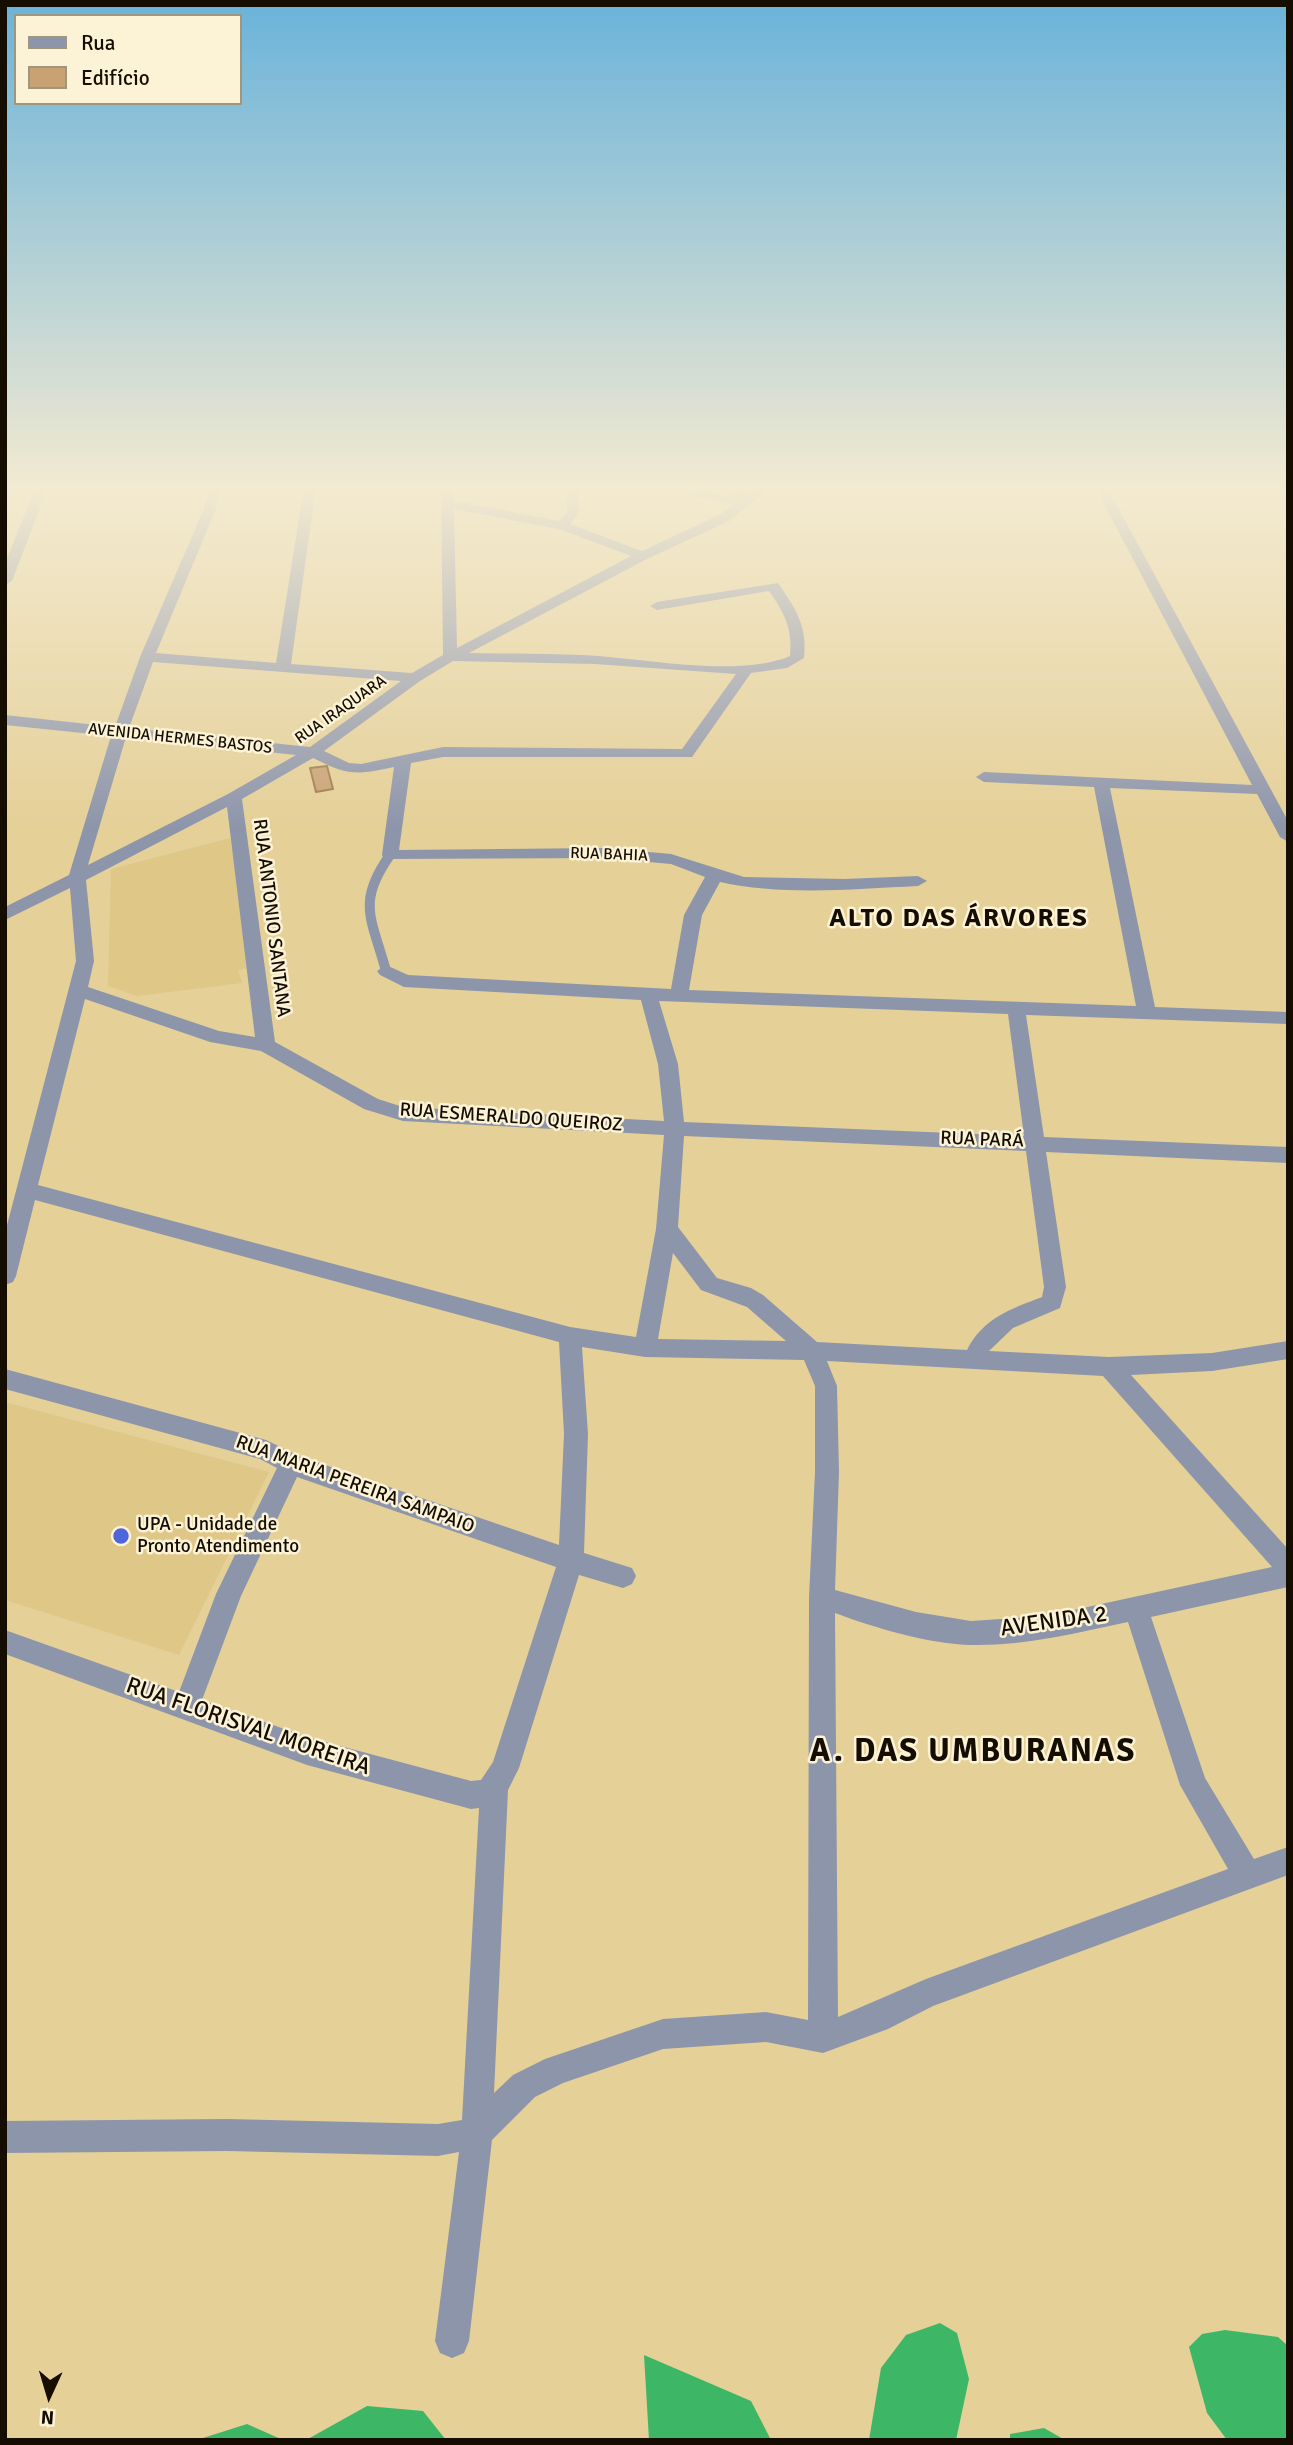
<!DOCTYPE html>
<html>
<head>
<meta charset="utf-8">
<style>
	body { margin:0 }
	#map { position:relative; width:1293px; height:2445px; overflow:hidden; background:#e5d098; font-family:Signika,sans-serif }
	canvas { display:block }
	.frame { position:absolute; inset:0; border:7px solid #140d00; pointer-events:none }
	.legend { position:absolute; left:14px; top:14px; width:228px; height:91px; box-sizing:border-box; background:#fcf2d6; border:2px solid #9f9680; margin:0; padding:9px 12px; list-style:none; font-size:21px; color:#140d00 }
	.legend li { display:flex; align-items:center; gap:14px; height:35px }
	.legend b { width:35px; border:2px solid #9f9680 }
	.north { position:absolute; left:14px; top:2361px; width:70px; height:70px; -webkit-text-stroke:5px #fcf2d6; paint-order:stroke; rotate:184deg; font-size:19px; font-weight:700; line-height:28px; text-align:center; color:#140d00 }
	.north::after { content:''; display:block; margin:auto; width:24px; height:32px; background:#140d00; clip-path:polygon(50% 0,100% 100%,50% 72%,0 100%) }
</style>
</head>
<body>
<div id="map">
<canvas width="1293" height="2445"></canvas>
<div class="frame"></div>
<ul class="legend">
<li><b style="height:9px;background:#8d95ab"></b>Rua</li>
<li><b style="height:19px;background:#c9a274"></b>Edifício</li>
</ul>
<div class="north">N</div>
</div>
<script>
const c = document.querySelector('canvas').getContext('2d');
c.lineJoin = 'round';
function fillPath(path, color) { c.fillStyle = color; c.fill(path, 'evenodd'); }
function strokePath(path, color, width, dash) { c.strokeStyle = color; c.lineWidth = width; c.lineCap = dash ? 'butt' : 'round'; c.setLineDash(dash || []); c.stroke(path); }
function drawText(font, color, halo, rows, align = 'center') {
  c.font = font + ' Signika,sans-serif'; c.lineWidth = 5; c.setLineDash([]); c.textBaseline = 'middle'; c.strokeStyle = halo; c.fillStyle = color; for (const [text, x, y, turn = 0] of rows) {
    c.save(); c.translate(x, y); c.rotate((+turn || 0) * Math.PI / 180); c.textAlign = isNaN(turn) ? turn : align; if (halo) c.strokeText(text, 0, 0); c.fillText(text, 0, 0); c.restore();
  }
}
fillPath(new Path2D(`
	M230 838 251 953 249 968 238 970 242 983 137 996 108 986 111 869Z
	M5 1402 269 1472 179 1655 5 1600Z`), '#dec787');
fillPath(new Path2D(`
	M940 2323 957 2333 969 2379 956 2440H869L881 2368 906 2335Z
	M1225 2330 1278 2337 1288 2346V2440H1227L1207 2413 1189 2347 1202 2334Z
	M644 2355 751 2401 771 2440H649Z
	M367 2406 423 2411 446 2440H306Z
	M247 2424 283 2440H203V2438Z
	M1044 2428 1065 2440H1010V2434Z`), '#3db766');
const building = new Path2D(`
	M731 487 745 488 744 496H730Z
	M327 766 333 789 316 792 310 768Z`);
fillPath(building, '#c9a274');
strokePath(building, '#a07b4e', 2);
strokePath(new Path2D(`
	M386 971C372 919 356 903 390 855`), '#8d95ab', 10);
fillPath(new Path2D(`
	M210 487H222L215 511 156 653 276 663 304 487H316L291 664 412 673 443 655 441 487H453L454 501 559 521 567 512 566 487H578L579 512 570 524 642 551 719 515 734 505 676 492 674 487H686L741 499 758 487H771L729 521 647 559 469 653C511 654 555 653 598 656 652 660 741 677 790 656 793 629 784 612 769 591L657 610 650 606 657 602 778 583C795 608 808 626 804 658L787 668 751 673 692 757H443L411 763 399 850 604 848 671 854 744 877 844 879 918 876 927 881 918 886C855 889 781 896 720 882L702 915 689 990 1136 1006 1094 787 984 782 976 777 984 772 1252 785 1095 487H1107L1288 821V842L1280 837 1257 794 1110 788 1155 1007 1288 1012V1024L1026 1015 1044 1137 1288 1147V1163L1046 1152 1066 1287 1060 1308 1013 1328 989 1351 1109 1357 1212 1353 1288 1341V1359L1212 1371 1131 1375 1288 1549V1587L1151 1617 1205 1778 1254 1859 1288 1847V1875L933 2006 888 2029 823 2053 766 2042 663 2049 563 2083 535 2097 492 2140 469 2341 464 2353 452 2358 440 2353 435 2341 459 2152 438 2156 227 2151 5 2153V2121L227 2119 438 2124 462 2120 479 1808 471 1809 307 1765 5 1654V1630L179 1692 216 1594 277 1468 260 1459 5 1389V1369L266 1440 299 1456 559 1545 564 1434 559 1342 35 1200 16 1276 13 1282 5 1285V1233L76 961 70 888 5 920V907L69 875 111 736 5 725V715L115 727 140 657 203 511ZM454 509 559 529 631 556 457 648ZM453 661 595 664 736 674 682 749 443 747 361 764 349 763 324 751 420 681ZM153 662 401 681 310 747 129 728ZM126 737 296 755 228 794 88 865ZM313 758C349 776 356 775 394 767L382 855 384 859 604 858 671 864 705 877 684 915 671 989 408 975 386 965 377 971 380 975 404 987 641 1000 658 1064 664 1121 403 1107 378 1099 275 1042 242 799ZM227 807 255 1037 219 1031 88 987 94 961 86 880ZM85 999 210 1042 261 1051 364 1109 403 1121 664 1135 656 1229 636 1337 570 1327 38 1185ZM659 1001 1008 1014 1024 1136 684 1122 678 1064ZM684 1136 1026 1151 1044 1287 1042 1297C1011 1309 983 1318 967 1350L817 1342 763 1295 751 1288 717 1278 678 1227ZM673 1253 701 1290 747 1307 786 1341 658 1339ZM582 1347 645 1357 804 1360 815 1386V1472L809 1597 808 2020 766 2012 663 2019 545 2059 513 2075 494 2093 508 1790 519 1768 579 1575 623 1588 632 1584 636 1576 632 1568 584 1553 588 1434ZM827 1361 1103 1376 1272 1567 1046 1616 971 1621 916 1612 835 1590 839 1472 837 1386ZM297 1477 556 1567 493 1762 481 1780 471 1781 307 1737 202 1700 241 1596ZM835 1613C875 1628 929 1644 972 1645 1025 1646 1076 1633 1128 1622L1180 1785 1228 1869 926 1979 838 2017Z`), '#8d95ab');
fillPath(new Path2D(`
	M36 487H48L12 581 5 585V563Z`), '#8d95ab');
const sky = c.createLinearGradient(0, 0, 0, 829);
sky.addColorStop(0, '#6ab3da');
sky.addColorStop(0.59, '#f3ead1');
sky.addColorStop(1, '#f3ead100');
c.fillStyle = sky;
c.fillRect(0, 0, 1293, 829);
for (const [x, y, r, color] of [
	[121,1536,9,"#4e66db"]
]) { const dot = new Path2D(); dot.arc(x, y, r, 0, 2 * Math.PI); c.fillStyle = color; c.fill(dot); strokePath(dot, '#fcf2d6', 2.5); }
drawText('16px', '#140d00', '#fcf2d6', [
	["RUA IRAQUARA",341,710,-35],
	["AVENIDA HERMES BASTOS",180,739,6],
	["RUA BAHIA",609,855,2]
]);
drawText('19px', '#140d00', '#fcf2d6', [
	["RUA ANTONIO SANTANA",271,918,83],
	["RUA ESMERALDO QUEIROZ",511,1118,4],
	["RUA PARÁ",982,1140,2],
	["RUA MARIA PEREIRA SAMPAIO",355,1485,20]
]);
drawText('19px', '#140d00', '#fcf2d6', [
	["UPA - Unidade de",137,1525],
	["Pronto Atendimento",137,1547]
], 'left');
drawText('23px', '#140d00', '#fcf2d6', [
	["AVENIDA 2",1054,1622,-8],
	["RUA FLORISVAL MOREIRA",248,1727,19]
]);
c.letterSpacing = '2px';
drawText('bold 26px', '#140d00', '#fcf2d6', [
	["ALTO DAS ÁRVORES",959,919]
]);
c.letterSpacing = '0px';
c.letterSpacing = '2px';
drawText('bold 32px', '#140d00', '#fcf2d6', [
	["A. DAS UMBURANAS",973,1753]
]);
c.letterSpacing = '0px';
</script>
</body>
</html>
